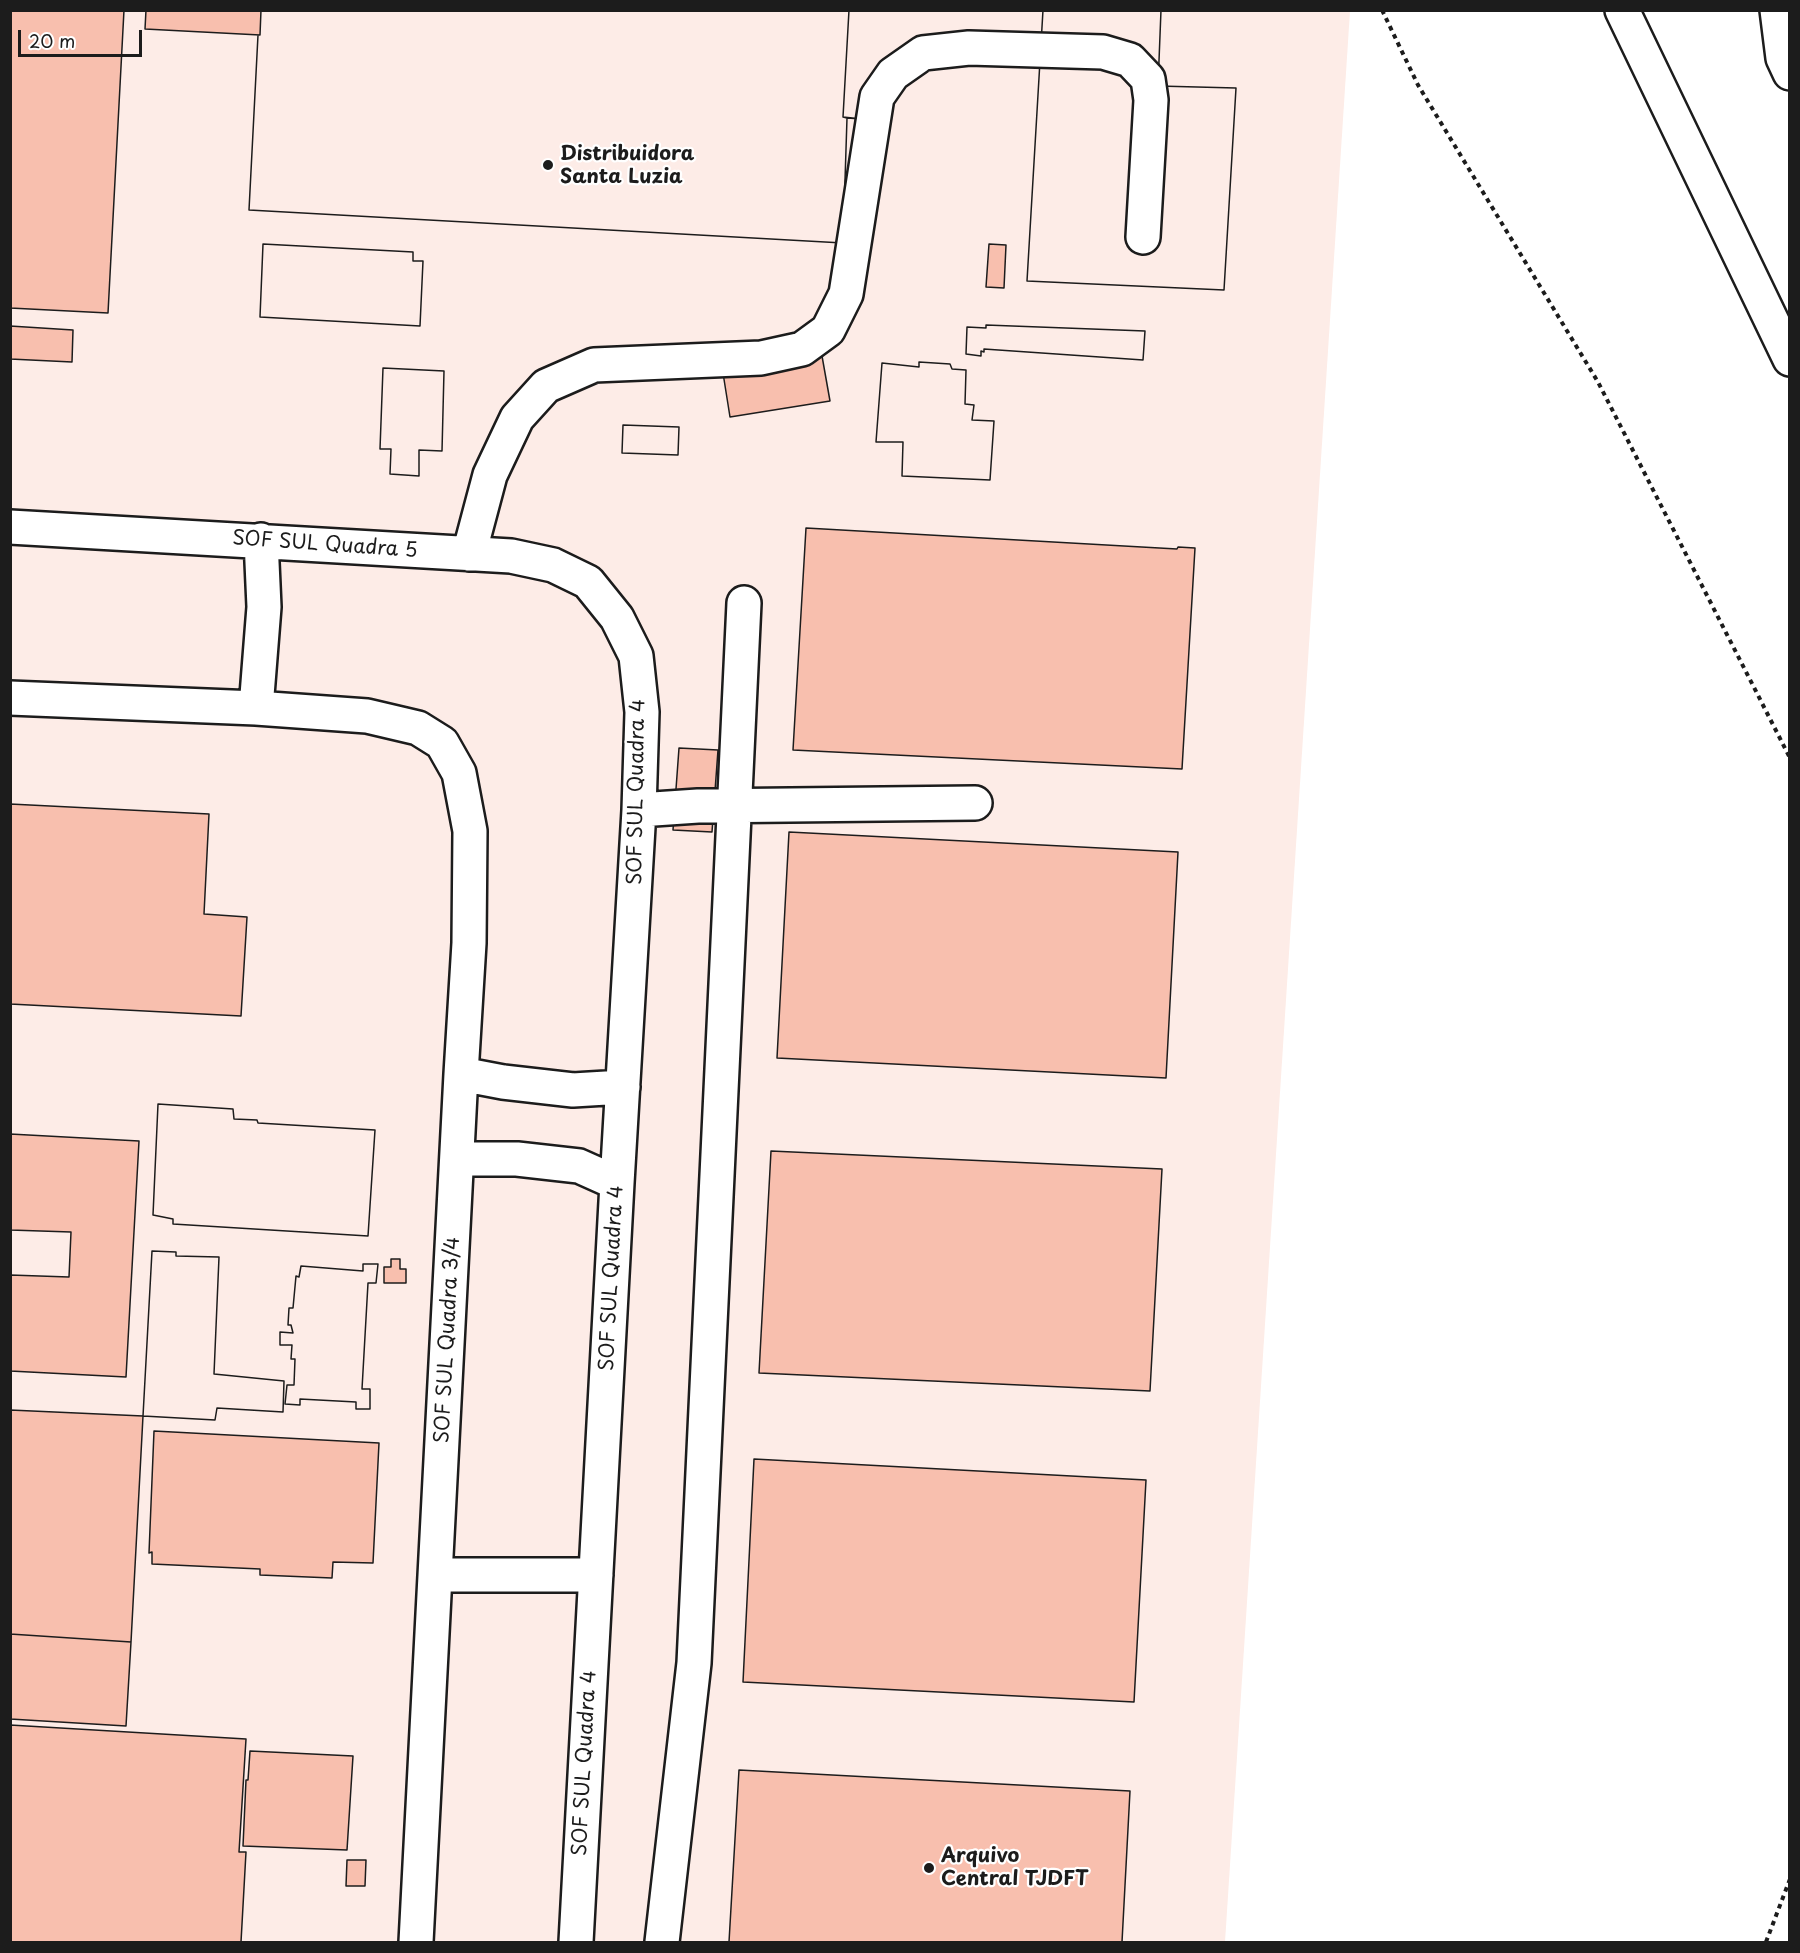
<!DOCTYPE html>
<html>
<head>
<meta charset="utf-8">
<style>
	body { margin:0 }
	#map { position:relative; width:1800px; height:1953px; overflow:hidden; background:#fff; font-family:"Playpen Sans",sans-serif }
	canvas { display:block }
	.frame { position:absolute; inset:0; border:12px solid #1c1c1c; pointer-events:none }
	.scale { position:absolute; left:18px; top:30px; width:124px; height:27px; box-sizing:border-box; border:3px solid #1c1c1c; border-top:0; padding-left:8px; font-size:18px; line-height:21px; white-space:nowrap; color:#1c1c1c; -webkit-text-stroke:4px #fff; paint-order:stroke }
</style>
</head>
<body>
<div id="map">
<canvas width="1800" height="1953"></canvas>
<div class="frame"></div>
<div class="scale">20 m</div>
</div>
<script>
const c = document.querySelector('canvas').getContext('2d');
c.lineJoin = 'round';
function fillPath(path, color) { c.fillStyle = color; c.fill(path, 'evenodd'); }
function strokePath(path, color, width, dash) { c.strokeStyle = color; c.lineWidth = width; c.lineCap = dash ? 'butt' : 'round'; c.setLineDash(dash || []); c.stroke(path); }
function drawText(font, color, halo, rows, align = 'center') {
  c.font = font + ' "Playpen Sans",sans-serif'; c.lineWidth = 4.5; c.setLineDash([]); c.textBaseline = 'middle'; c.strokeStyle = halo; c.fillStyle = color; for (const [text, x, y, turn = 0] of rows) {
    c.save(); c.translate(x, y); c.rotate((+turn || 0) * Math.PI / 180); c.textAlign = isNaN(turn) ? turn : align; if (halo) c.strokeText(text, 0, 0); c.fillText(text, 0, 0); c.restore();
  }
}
fillPath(new Path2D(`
	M11 11H1350L1225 1942H11Z`), '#fdece7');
const building = new Path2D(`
	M10 10H124L108 313 10 308Z
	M146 10H261L260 35 145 29Z
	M261 10H849L843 117 862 119 847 118 843 243 249 210 258 35H260Z
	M261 10H849L843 117 847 118 843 243 249 210 258 35H260Z
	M1043 10H1161L1158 86 1236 88 1224 290 1027 281Z
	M1043 10H1161L1158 86 1236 88 1224 290 1027 281Z
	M263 244 413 252V261H423L420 326 260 317Z
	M263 244 413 252V261H423L420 326 260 317Z
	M989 244 1006 245 1004 288 986 287Z
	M986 325 1145 331 1143 360 984 349V352L981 351V356L966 354 967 327 986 328Z
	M986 325 1145 331 1143 360 984 349V352L981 351V356L966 354 967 327 986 328Z
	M10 326 73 330 72 362 10 359Z
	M822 356 830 401 730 417 723 373Z
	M919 362 950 364 952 369 966 370 965 404 974 405 972 420 994 421 990 480 902 476 903 442H876L882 363 919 367Z
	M919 362 950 364 952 369 966 370 965 404 974 405 972 420 994 421 990 480 902 476 903 442H876L882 363 919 367Z
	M383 368 444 371 442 451 419 450V476L390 474 391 449H380Z
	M383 368 444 371 442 451 419 450V476L390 474 391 449H380Z
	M623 425 679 427 678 455 622 453Z
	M623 425 679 427 678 455 622 453Z
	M806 528 1177 549 1178 547 1195 548 1182 769 793 750Z
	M679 748 718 750 712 832 673 830Z
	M10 804 209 814 204 914 247 917 241 1016 10 1004Z
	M789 832 1178 852 1166 1078 777 1058Z
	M158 1104 233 1109 234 1119 257 1120 258 1123 375 1130 368 1236 173 1224V1219L153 1215Z
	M158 1104 233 1109 234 1119 257 1120 258 1123 375 1130 368 1236 173 1224V1219L153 1215Z
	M10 1134 139 1141 126 1377 10 1371V1275L69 1277 71 1232 10 1230Z
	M771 1151 1162 1169 1150 1391 759 1373Z
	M152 1251 176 1252V1256L219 1257 214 1374 284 1381 283 1412 217 1408 215 1420 143 1416Z
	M152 1251 176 1252V1256L219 1257 214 1374 284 1381 283 1412 217 1408 215 1420 143 1416Z
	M391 1259H400V1269H406V1283H384V1267H391Z
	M363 1264H378L376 1283H368L362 1389H370V1409H356V1402L300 1399V1405L285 1404 287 1385H294L295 1359H291L292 1345H280V1332L293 1333 291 1325H288L289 1308H293L296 1276 299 1277 301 1266 363 1271Z
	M363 1264H378L376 1283H368L362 1389H370V1409H356V1402L300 1399V1405L285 1404 287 1385H294L295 1359H291L292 1345H280V1332L293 1333 291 1325H288L289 1308H293L296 1276 299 1277 301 1266 363 1271Z
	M10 1410 143 1416 131 1642 10 1634Z
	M154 1431 379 1443 373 1563 333 1562 332 1578 260 1575V1569L152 1564V1552L149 1553Z
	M754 1459 1146 1480 1134 1702 743 1682Z
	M10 1634 131 1642 126 1726 10 1719Z
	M10 1725 246 1739 239 1852H246L241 1942H10Z
	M250 1751 353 1756 347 1850 243 1846 246 1780H248Z
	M739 1770 1130 1791 1122 1942H729Z
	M347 1860H366L365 1886H346Z`);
fillPath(building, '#f8bfae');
strokePath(building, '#1c1c1c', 1.5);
const minor = new Path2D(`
	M10 527 511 556 553 565 588 582 617 618 636 656 642 712 639 810 617 1183 576 1942
	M469 554 490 475 517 418 546 386 594 365 761 358 802 349 828 330 846 294 877 97 893 74 923 53 969 48 1103 52 1130 60 1148 79 1151 100 1143 237
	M10 698 256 708 367 716 418 728 442 743 459 773 470 831 469 943 461 1074 416 1942
	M256 708 264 607 261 540
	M639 810 698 806 975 803
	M461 1074 503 1082 573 1090 623 1087
	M457 1159H517L579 1166 617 1183
	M435 1575H596
	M662 1942 694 1663 744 603`);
const highway = new Path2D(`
	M1622 10 1790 359
	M1777 10 1783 58 1790 73`);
strokePath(minor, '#1c1c1c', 38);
strokePath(highway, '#1c1c1c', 38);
strokePath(new Path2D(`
	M1382 10 1418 85 1598 382 1790 758
	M1766 1942 1790 1879`), '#1c1c1c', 4, [4.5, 4.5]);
strokePath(minor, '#fff', 33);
strokePath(highway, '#fff', 33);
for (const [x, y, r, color] of [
	[548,165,6,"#1c1c1c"],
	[929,1868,6,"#1c1c1c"]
]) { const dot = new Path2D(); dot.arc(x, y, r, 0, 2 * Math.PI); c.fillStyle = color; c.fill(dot); strokePath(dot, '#fff', 2); }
drawText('bold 20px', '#1c1c1c', '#fff', [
	["Distribuidora",560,154],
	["Santa Luzia",560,177],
	["Arquivo",941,1856],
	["Central TJDFT",941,1879]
], 'left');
drawText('20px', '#1c1c1c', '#fff', [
	["SOF SUL Quadra 5",325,545,4],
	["SOF SUL Quadra 4",637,792,-89],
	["SOF SUL Quadra 4",612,1278,-87],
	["SOF SUL Quadra 3/4",448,1340,-87],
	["SOF SUL Quadra 4",585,1763,-87]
]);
</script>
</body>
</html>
